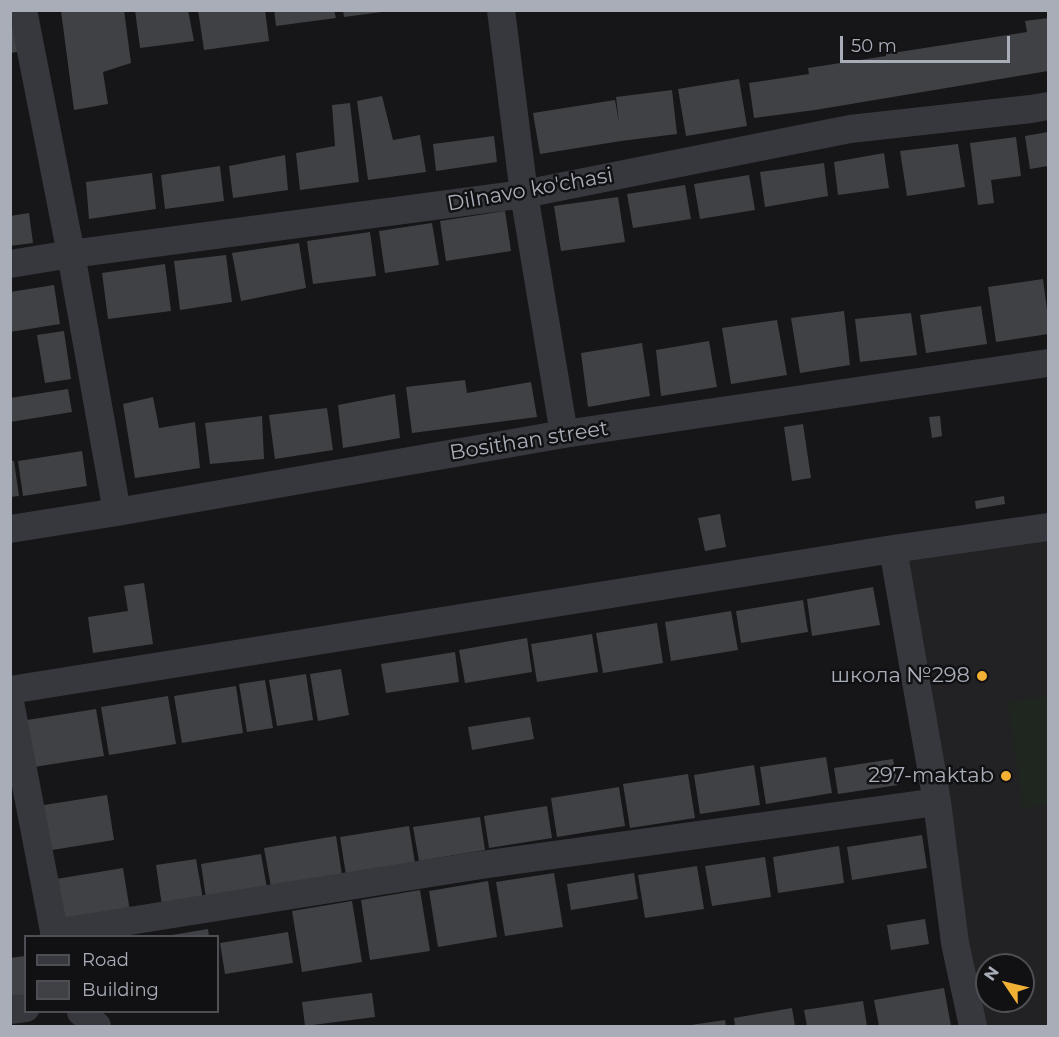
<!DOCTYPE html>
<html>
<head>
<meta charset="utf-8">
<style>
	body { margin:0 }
	#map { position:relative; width:1059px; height:1037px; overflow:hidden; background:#161618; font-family:Montserrat,sans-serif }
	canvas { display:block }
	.frame { position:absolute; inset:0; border:12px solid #a8adb8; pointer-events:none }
	.legend { position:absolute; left:24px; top:935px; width:195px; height:78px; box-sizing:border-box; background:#111113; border:2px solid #4d4f55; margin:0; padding:8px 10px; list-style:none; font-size:18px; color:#a8adb8 }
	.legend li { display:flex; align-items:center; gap:12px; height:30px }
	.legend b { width:30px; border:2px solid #4d4f55 }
	.north { position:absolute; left:975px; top:953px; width:60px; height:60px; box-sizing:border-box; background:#111113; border:2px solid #4d4f55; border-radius:50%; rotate:305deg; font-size:16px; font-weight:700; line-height:24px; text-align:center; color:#a8adb8 }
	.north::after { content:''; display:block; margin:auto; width:21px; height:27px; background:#f2b134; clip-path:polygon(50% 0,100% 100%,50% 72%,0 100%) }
	.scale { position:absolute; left:840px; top:36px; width:170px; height:27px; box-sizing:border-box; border:3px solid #a8adb8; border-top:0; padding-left:8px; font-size:18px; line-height:21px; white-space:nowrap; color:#a8adb8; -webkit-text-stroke:4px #111113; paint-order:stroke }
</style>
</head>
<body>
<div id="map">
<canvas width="1059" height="1037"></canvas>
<div class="frame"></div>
<ul class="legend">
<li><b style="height:8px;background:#37383d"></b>Road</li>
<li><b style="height:16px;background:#404145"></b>Building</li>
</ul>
<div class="north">N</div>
<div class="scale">50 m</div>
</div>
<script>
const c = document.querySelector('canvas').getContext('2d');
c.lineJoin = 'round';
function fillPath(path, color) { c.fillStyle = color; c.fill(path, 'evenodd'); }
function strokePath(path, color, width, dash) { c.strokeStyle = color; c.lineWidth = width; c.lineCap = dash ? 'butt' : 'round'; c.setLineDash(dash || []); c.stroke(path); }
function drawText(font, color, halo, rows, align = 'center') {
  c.font = font + ' Montserrat,sans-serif'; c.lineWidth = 5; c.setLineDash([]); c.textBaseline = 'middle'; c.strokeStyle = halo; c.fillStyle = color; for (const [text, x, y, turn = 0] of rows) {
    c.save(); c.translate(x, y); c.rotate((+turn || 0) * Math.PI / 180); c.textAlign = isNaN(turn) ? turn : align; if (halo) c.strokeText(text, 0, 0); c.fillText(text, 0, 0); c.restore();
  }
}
fillPath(new Path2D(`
	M1048 527V1026H973L893 549ZM987 965H1023V1001H987Z`), '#222225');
fillPath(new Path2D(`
	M1048 696V804L1023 808 1008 702Z`), '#1e261f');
fillPath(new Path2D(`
	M65 10H124L131 63 103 72 108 104 74 110 61 11Z
	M135 10H188L194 41 140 48Z
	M198 10H265L269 41 204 50Z
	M274 10H334L336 18 276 26Z
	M343 10H382V12L344 17Z
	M1048 18V71L815 110 754 118 749 83 809 74 808 68 886 56V54L1027 32 1025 21Z
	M18 25 23 51 10 53V27Z
	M739 79 747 126 686 136 678 89Z
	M672 90 677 134 621 141 540 154 533 113 615 100 619 123 616 97Z
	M382 96 393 140 420 135 426 172 368 180 357 101Z
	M350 103 359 182 300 190 296 153 335 146 332 105Z
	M1048 132V166L1030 169 1025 136Z
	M494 136 497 162 436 171 433 144Z
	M1016 137 1021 176 991 180 994 203 978 205 970 143Z
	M958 144 965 187 907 196 900 151Z
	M884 153 889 188 838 195 834 162Z
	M285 155 288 190 233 198 229 166Z
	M824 163 828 196 765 207 760 172Z
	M220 166 224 201 165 209 161 175Z
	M152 173 156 209 89 219 86 182Z
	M749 175 755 210 700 219 694 184Z
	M685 185 691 219 633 228 627 194Z
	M618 197 625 242 561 251 554 206Z
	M505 211 511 251 446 261 440 221Z
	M29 213 33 243 10 246V216Z
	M432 223 439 265 385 273 379 231Z
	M370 232 376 276 313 284 307 241Z
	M299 243 306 288 241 301 232 253Z
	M226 255 232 302 180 310 174 261Z
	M165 264 171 311 108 319 102 273Z
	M1043 279 1048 318V334L996 342 988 287Z
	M54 285 60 324 10 332V292Z
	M981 306 987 344 926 353 920 315Z
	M844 311 850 365 800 373 791 318Z
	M911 313 917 355 860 362 855 319Z
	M777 320 787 375 731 384 722 328Z
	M64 331 71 379 45 383 37 335Z
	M709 341 717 387 661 396 656 350Z
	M642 343 650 396 588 407 581 353Z
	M465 380 467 393 531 382 537 417 412 433 406 387Z
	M68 389 72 412 10 422V398Z
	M395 394 400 438 343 448 338 405Z
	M153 397 159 428 195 422 200 468 135 478 123 404Z
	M327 408 333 450 275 459 269 415Z
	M262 416 264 459 210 464 205 423Z
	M940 416 942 436 932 438 929 417Z
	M803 424 811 478 792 481 784 427Z
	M82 451 87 486 23 496 18 461Z
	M10 461H14L19 496 10 497Z
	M1004 496 1005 504 976 509 975 501Z
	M720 514 726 547 705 551 698 518Z
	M144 583 153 644 93 653 88 617 128 611 124 586Z
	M873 587 880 625 812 636 807 599Z
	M803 600 808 632 741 643 736 611Z
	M731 611 738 650 671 661 665 622Z
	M657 623 663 663 603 673 596 633Z
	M592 634 598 672 537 682 531 644Z
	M527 638 532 672 465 683 459 650Z
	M455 652 459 682 386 693 381 664Z
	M341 669 349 715 318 721 310 674Z
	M306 674 313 720 277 726 269 680Z
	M265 680 273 728 247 732 239 684Z
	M236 686 243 733 182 743 174 696Z
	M168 696 176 744 109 755 101 707Z
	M96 709 104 756 34 767 27 720Z
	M530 717 534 739 472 750 468 727Z
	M826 757 832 793 766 804 760 767Z
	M893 759 898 785 838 794 834 768Z
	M754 765 760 805 700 814 694 775Z
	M688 774 695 818 630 828 623 784Z
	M619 787 625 826 557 837 551 798Z
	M107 795 114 840 46 851 38 806Z
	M547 806 552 838 489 848 484 816Z
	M480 817 485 850 419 861 413 827Z
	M409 826 415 863 346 875 340 837Z
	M922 835 927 868 852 880 847 847Z
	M336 836 342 875 271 887 264 848Z
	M839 846 844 883 778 893 773 857Z
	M261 854 267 888 206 898 201 864Z
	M765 857 771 897 712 906 705 866Z
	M196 859 203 899 162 906 156 865Z
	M697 866 704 909 645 918 638 875Z
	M123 868 130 911 57 923 50 880Z
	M554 873 563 927 505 936 496 882Z
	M634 873 638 899 571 910 567 884Z
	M488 881 497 937 438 947 429 891Z
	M420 890 430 951 370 960 361 900Z
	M352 901 362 962 302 972 292 911Z
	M925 919 929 944 891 950 887 925Z
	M208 929 209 936H172V935Z
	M288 932 293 963 225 974 220 943Z
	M25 956 26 998 10 1000V958Z
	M944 988 951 1026H879L874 1000Z
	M372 993 375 1017 305 1026 302 1002Z
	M863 1001 867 1026H807L804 1010Z
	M792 1008 795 1026H735L734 1018Z
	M725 1020 726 1026H691V1025Z`), '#404145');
strokePath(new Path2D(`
	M23 10 71 254 117 512
	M501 10 524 194 564 434
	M10 264 71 254 524 194 850 129 1031 109 1048 106
	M10 529 117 512 564 434 1048 363
	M893 549 937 802 955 943 973 1026
	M10 690 893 549 1048 527
	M10 702 55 936
	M54 933 481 865 937 802
	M10 1010 26 1008
	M81 1012 97 1026`), '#37383d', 28);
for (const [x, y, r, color] of [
	[982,676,6,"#f2b134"],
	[1006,776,6,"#f2b134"]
]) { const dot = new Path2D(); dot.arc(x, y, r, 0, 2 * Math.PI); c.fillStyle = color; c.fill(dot); strokePath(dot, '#111113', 2); }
drawText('21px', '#a8adb8', '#111113', [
	["Dilnavo ko'chasi",530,190,-10],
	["Bosithan street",529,441,-9]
]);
drawText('21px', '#a8adb8', '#111113', [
	["школа №298",970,676],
	["297-maktab",994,776]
], 'right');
</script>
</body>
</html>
